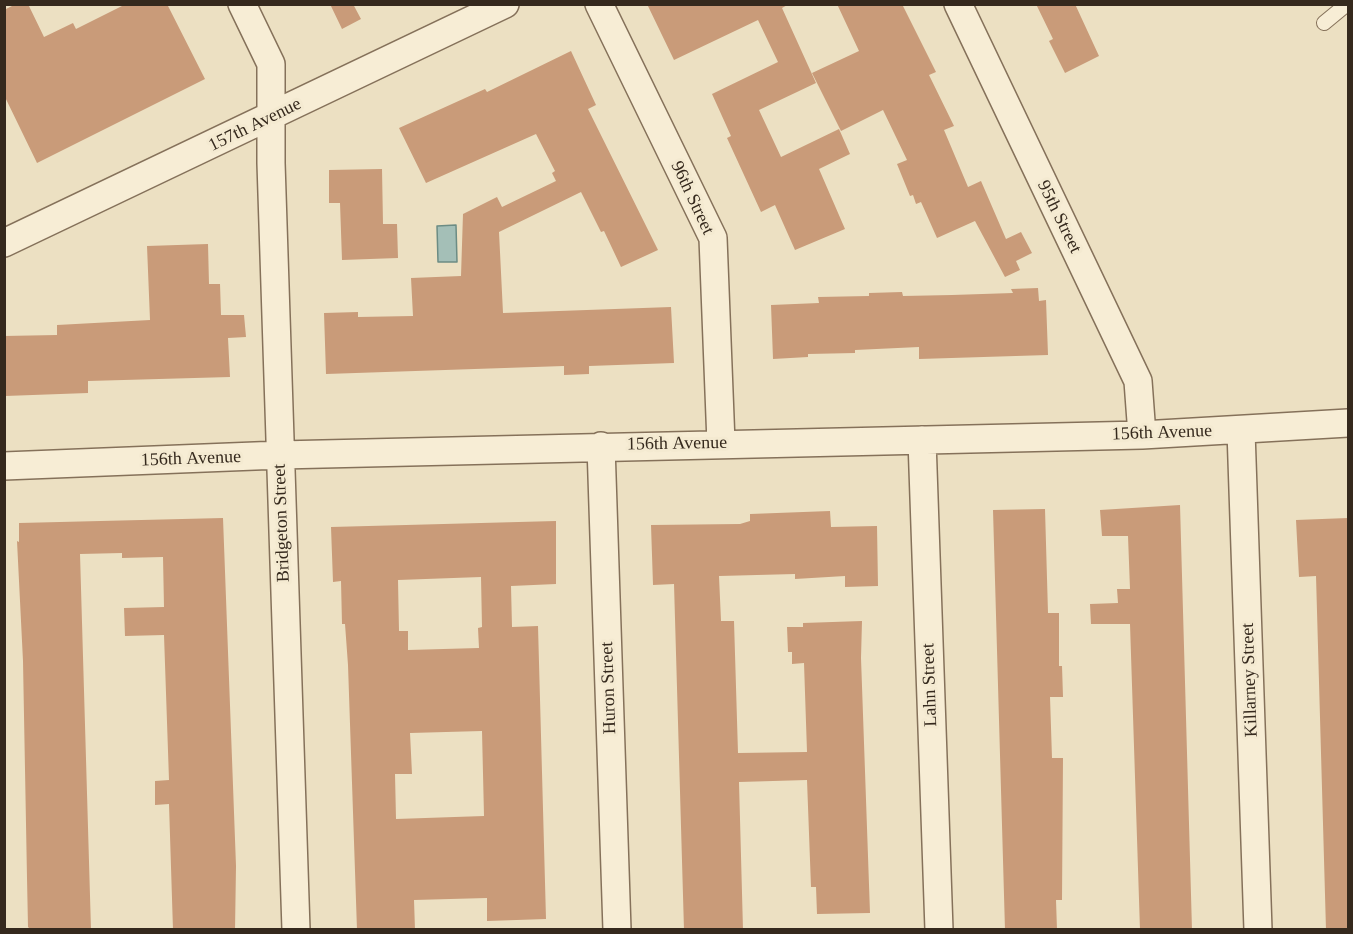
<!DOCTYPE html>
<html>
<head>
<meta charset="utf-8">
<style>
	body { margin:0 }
	#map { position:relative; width:1353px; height:934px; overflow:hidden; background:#ece0c2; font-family:Georgia,serif }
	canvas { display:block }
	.frame { position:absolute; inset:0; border:6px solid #35291d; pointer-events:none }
</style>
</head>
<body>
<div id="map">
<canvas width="1353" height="934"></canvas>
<div class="frame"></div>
</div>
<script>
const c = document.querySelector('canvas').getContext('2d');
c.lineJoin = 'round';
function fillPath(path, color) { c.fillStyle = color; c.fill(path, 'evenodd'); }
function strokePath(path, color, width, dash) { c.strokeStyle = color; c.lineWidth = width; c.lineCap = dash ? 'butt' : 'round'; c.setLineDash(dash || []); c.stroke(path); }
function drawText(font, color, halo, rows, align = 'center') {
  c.font = font + ' Georgia,serif'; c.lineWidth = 6; c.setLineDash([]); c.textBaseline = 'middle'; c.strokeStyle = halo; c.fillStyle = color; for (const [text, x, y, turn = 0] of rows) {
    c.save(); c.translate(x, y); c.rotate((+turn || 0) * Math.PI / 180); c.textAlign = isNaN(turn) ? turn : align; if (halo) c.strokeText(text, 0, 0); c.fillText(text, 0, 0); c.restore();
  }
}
const water = new Path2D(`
	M456 225 457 262H438L437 226Z`);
fillPath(water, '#a4bfb7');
strokePath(water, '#6c8c84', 1.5);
fillPath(new Path2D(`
	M16 4H28L44 37 73 23 76 29 126 4H167L205 79 37 163 4 95V10Z
	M330 4H353L361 19 342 29Z
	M647 4H789L782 8 816 83 759 110 781 157 839 129 850 154 819 169 845 229 795 250 775 205 761 212 727 138 731 136 712 94 778 62 758 20 674 60Z
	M837 4H902L936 72 929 75 954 126 944 130 968 187 981 181 1006 239 1021 232 1032 253 1016 261 1020 270 1005 277 975 221 937 238 921 202 916 204 913 195 910 196 897 164 907 160 883 110 841 131 812 73 859 51Z
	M1036 4H1075L1099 56 1065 73 1049 41 1053 39Z
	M571 51 596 105 588 109 658 250 621 267 604 231 601 232 581 192 499 232 503 313 671 307 674 363 589 366V374L564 375V366L326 374 324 313 358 312V317L413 316 411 278 461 276 463 214 497 197 502 207 556 181 552 173 555 171 536 134 426 183 399 128 485 89 487 92Z
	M382 169 383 224H397L398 258 342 260 340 203H329V170Z
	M208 244 209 284H220L221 315H244L246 337 228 338 230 377 88 381V393L5 396 4 336 57 335V325L150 320 147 246Z
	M1038 288 1039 301 1046 300 1048 355 919 359V347L855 350V353L808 354V357L773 359 771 305 819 303 818 297 869 296V293L902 292 903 296 952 295 1013 293 1011 289Z
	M1180 505 1192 930H1140L1130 624H1091L1090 604 1118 603 1117 589H1130L1128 536H1102L1100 510Z
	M1045 509 1048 613H1059V666H1062L1063 697H1050L1052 758H1063L1062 900H1056L1057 930H1005L993 510Z
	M830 511 831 527 877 526 878 586 845 587V576L795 579V574L719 576 721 621H734L738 753 807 752 804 663 792 664V652H788L787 627H803V623L862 621 861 658 870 913 817 914 816 887H811L807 780 739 782 743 930H684L674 584 653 585 651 525 740 524 750 521V514Z
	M223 518 236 866 235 930H173L169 804 155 805V781L169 780 164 635 125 636 124 608 164 607 163 557 122 558V553L80 554 91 930H31L28 927 27 878 23 661 17 541 19 542V523Z
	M1348 518V930H1326L1316 576 1299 577 1296 520Z
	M556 521V584L511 586 512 627 538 626 546 919 487 921V898L414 900 415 930H357L348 665 345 624H342L341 581 333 582 331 527ZM481 577 482 627 478 628 479 648 408 650V631H399L398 580ZM482 731 484 816 396 819 395 774H412L410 733Z`), '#c99b79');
const service = new Path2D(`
	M1324 23 1347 4`);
const minor = new Path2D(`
	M242 4 271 64V163L296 930
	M599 4 713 238 721 443
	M958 4 1138 381 1142 435
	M4 243 505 4
	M1241 431 1258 930
	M922 440 939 930
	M601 446 617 930
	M4 466 280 455 1142 435 1348 423`);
strokePath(service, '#85715a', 16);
strokePath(minor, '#85715a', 30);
strokePath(service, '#f7edd5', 14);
strokePath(minor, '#f7edd5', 27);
drawText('18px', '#35291d', '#f4ead1', [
	["157th Avenue",255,125,-26],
	["96th Street",692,198,65],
	["95th Street",1059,217,64],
	["156th Avenue",1162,433,-2],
	["156th Avenue",677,444,-1],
	["156th Avenue",191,459,-2],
	["Bridgeton Street",282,523,-92],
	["Killarney Street",1250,680,-92],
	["Lahn Street",930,685,-92],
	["Huron Street",609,688,-92]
]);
</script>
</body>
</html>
